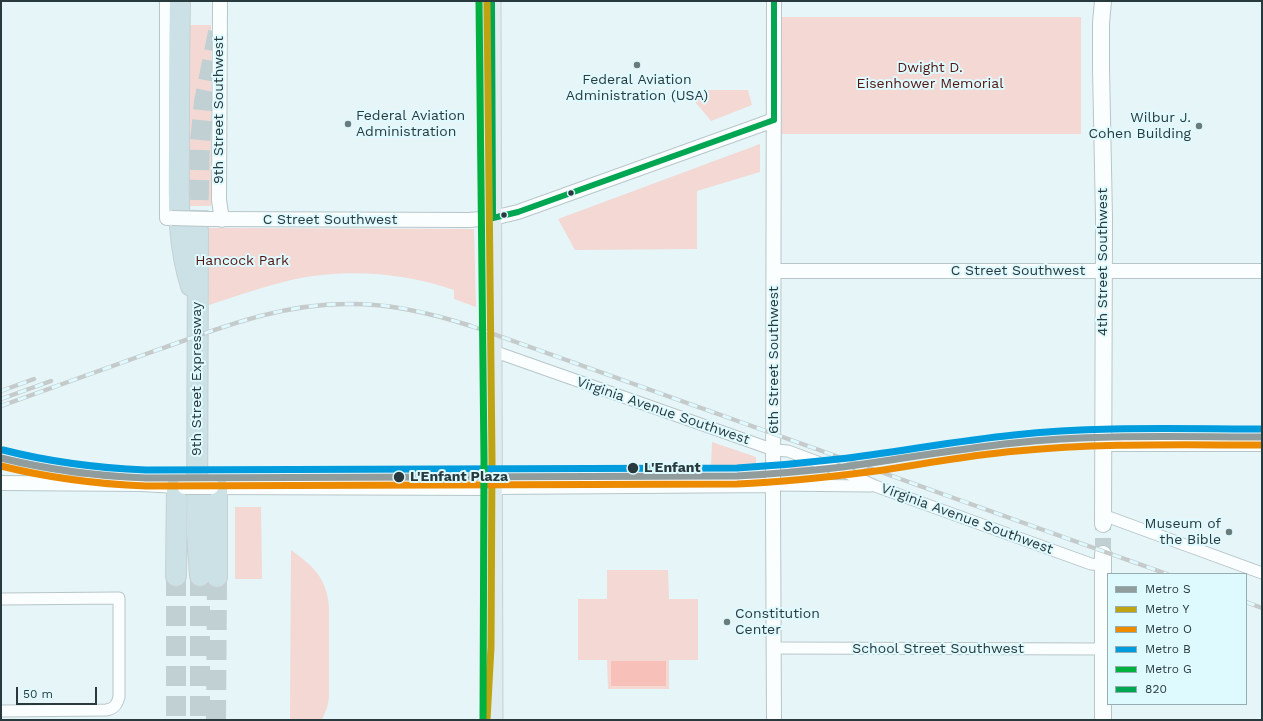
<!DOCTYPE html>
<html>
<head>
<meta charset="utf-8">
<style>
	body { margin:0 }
	#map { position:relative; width:1263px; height:721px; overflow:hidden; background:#e6f5f8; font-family:"Work Sans",sans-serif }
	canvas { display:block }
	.frame { position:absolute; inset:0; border:2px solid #283a3d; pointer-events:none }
	.legend { position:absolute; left:1107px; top:573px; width:140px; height:132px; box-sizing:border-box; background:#dffaff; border:1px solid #96adb1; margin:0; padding:5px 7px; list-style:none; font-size:12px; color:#283a3d }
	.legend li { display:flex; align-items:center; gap:8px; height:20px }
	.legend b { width:20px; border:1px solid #96adb1 }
	.scale { position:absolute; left:16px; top:687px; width:81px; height:18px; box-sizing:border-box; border:2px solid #283a3d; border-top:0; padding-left:5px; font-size:12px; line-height:14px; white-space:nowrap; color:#283a3d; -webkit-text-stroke:3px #dffaff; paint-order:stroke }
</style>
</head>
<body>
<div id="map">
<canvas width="1263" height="721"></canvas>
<div class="frame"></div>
<ul class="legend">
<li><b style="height:5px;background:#919d9d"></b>Metro S</li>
<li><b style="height:5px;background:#bea412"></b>Metro Y</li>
<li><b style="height:5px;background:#ed8b00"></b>Metro O</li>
<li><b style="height:5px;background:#009cde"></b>Metro B</li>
<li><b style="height:5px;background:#00b140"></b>Metro G</li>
<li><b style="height:5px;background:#00a651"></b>820</li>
</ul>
<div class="scale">50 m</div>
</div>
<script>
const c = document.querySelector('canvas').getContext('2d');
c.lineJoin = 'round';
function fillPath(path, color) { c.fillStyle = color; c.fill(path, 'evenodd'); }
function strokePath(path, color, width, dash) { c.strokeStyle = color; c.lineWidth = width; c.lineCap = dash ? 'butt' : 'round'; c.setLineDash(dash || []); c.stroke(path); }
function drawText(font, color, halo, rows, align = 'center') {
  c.font = font + ' "Work Sans",sans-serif'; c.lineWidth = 4; c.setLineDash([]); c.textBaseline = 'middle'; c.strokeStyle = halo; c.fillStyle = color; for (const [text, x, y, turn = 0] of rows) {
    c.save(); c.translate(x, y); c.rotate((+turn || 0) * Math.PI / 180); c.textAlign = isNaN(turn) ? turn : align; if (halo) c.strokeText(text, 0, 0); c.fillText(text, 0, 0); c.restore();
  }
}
fillPath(new Path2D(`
	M779 17H1081V134H780Z
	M185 25H211V206H185Z
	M702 90H748L752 105 711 121 692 98Z
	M760 144V172L697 191V249L575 250 558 219Z
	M209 228 474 229 476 307 454 299V290C404 272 343 268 291 280 263 287 236 296 209 305Z
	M712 442 756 457V467L711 468Z
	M789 460 819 470 790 469Z
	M235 507H261L262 579H235Z
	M291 550C313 566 326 577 329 606V698L327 708 322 720H290Z
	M607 570H668L669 599H698V660H669V689H608L607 660H578V599H607Z`), '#f3d8d4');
fillPath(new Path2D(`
	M195 641H223V655H195Z
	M611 661H666V686H611Z`), '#f7c0b8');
strokePath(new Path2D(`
	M1103 554V524`), '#c0d0d3', 16, [16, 8]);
strokePath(new Path2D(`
	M198 230 200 142 204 102 218 32
	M176 576V720
	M200 576V720
	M216 720 217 577`), '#c0d0d3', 20, [20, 10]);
const minor = new Path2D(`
	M493 351 774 450 788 451 847 473 875 486 1091 564 1103 565
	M773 485 870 486
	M1103 515 1262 573
	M1 599 119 598V697C117 705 114 709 106 710L1 711
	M774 648 1103 649`);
const tertiary = new Path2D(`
	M167 1V218H172
	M220 1 219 200 222 220
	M774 1 773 502 774 720
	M209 219 469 220 493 218 518 212 774 120
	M774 271H1262
	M1104 444H1262
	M1 483 141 484 177 486
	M494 487 773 485`);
const secondary = new Path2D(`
	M1103 1 1101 23V68L1104 218 1103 524
	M211 486 494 487
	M1103 554V720`);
const primary = new Path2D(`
	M492 1 494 720`);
const motorway = new Path2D(`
	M180 1C179 49 179 96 179 144 179 192 176 240 191 286
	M198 230 197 533 200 576
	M176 576 177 486
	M217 577V486`);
strokePath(minor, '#b7c6c9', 13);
strokePath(tertiary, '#b7c6c9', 16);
strokePath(secondary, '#b7c6c9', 18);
strokePath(primary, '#c7d0d2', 19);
strokePath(motorway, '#c7d0d2', 22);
strokePath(minor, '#fbfefe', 11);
strokePath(tertiary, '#fbfefe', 14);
strokePath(secondary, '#fbfefe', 16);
strokePath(primary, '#deecef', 17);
strokePath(motorway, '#cbe1e5', 20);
const rail = new Path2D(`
	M1 391 34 379
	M1 399 51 381
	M1 406C54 387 107 368 160 349 223 327 280 304 347 304 390 303 431 313 471 326L1167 574
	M1246 602 1262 608`);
strokePath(rail, '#c5cacb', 4.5);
strokePath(rail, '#dffaff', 3, [9]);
const tertiaryBridge = new Path2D(`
	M172 218 209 219`);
const secondaryBridge = new Path2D(`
	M185 486H211`);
strokePath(tertiaryBridge, '#b7c6c9', 16, []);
strokePath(secondaryBridge, '#b7c6c9', 18, []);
strokePath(tertiaryBridge, '#fbfefe', 14);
strokePath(secondaryBridge, '#fbfefe', 16);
strokePath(new Path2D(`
	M492 1 493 218
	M774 1V120
	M493 218 518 212 774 120`), '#00a651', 6);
strokePath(new Path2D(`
	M1 458C49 470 97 476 146 478L737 476C772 474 808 471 843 467 900 459 957 449 1014 443 1096 434 1179 437 1262 437`), '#919d9d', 7);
strokePath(new Path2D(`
	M487 1 492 460 491 647 487 720`), '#bea412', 7);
strokePath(new Path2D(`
	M1 466C49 478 97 484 146 486L737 484C784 482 830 477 876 471 923 464 970 455 1017 451 1098 443 1180 445 1262 445`), '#ed8b00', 7);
strokePath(new Path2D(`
	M3 450C50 462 98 468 146 470L737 468C771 466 805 463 839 459 898 452 955 441 1014 435 1096 426 1179 429 1262 429`), '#009cde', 7);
strokePath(new Path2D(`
	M479 1 484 460 483 720`), '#00b140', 7);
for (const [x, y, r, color] of [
	[637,65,4,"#6a7b7e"],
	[348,124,4,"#6a7b7e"],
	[1199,126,4,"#6a7b7e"],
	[571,193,3.5,"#283a3d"],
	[504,215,3.5,"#283a3d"],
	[633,468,6,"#283a3d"],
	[399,477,6,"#283a3d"],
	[1229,532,4,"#6a7b7e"],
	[727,622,4,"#6a7b7e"]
]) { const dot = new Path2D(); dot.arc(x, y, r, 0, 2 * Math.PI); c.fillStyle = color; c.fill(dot); strokePath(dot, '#dffaff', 1.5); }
drawText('14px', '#54140f', '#dffaff', [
	["Dwight D.",930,68],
	["Eisenhower Memorial",930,84],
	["Hancock Park",242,261]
]);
drawText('14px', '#283a3d', '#dffaff', [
	["Federal Aviation",637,80,"center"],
	["Administration (USA)",637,96,"center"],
	["Federal Aviation",356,116],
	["Administration",356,132],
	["Wilbur J.",1191,118,"right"],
	["Cohen Building",1191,134,"right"],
	["Museum of",1221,524,"right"],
	["the Bible",1221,540,"right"],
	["Constitution",735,614],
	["Center",735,630]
], 'left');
drawText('14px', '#283a3d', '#dffaff', [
	["9th Street Southwest",219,110,-90],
	["C Street Southwest",330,220],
	["4th Street Southwest",1103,262,-90],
	["C Street Southwest",1018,271],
	["6th Street Southwest",774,360,-90],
	["9th Street Expressway",197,379,-90],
	["Virginia Avenue Southwest",663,411,19],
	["Virginia Avenue Southwest",967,519,20],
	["School Street Southwest",938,649]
]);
drawText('bold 14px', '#283a3d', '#dffaff', [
	["L'Enfant",644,468],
	["L'Enfant Plaza",410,477]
], 'left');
</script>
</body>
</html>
